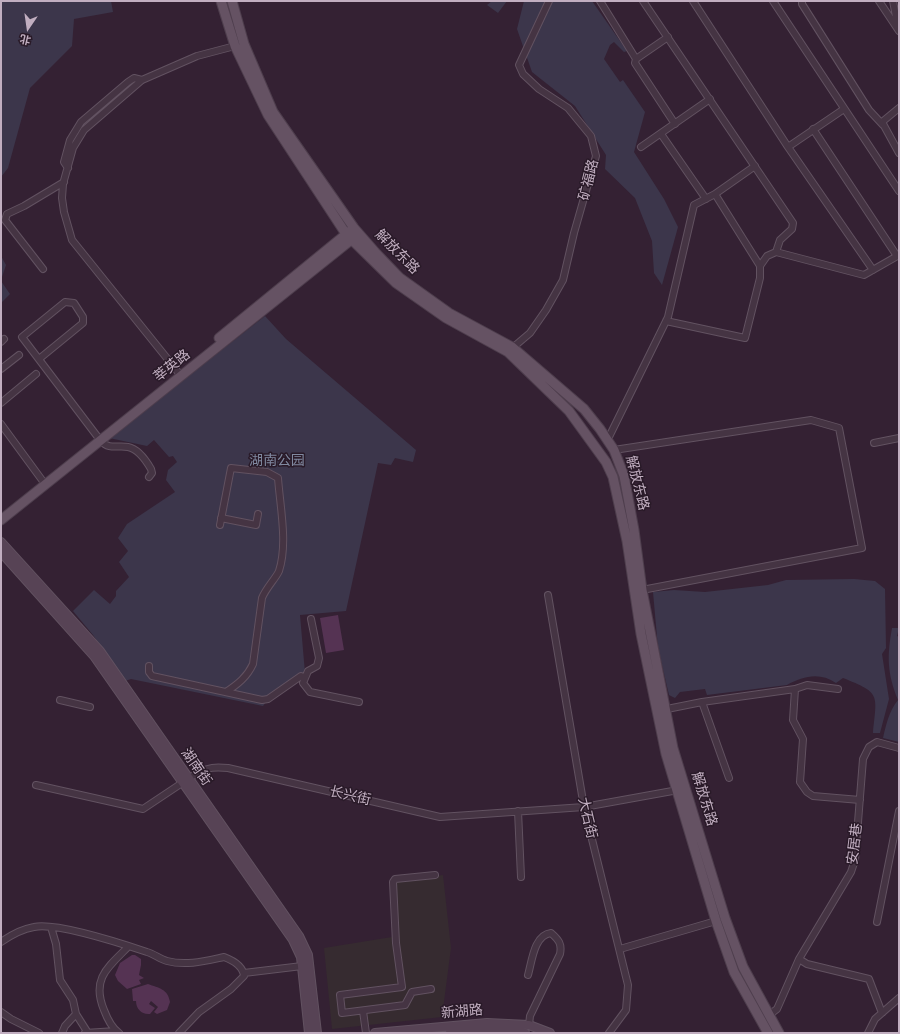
<!DOCTYPE html>
<html>
<head>
<meta charset="utf-8">
<style>
	body { margin:0 }
	#map { position:relative; width:900px; height:1034px; overflow:hidden; background:#342133; font-family:"Open Sans","Noto Sans SC",sans-serif }
	canvas { display:block }
	.frame { position:absolute; inset:0; border:2px solid #c1aec0; pointer-events:none }
	.north { position:absolute; left:8px; top:8px; width:40px; height:40px; -webkit-text-stroke:3px #291a28; paint-order:stroke; rotate:193deg; font-size:11px; font-weight:700; line-height:16px; text-align:center; color:#c1aec0 }
	.north::after { content:''; display:block; margin:auto; width:14px; height:18px; background:#c1aec0; clip-path:polygon(50% 0,100% 100%,50% 72%,0 100%) }
</style>
</head>
<body>
<div id="map">
<canvas width="900" height="1034"></canvas>
<div class="frame"></div>
<div class="north">北</div>
</div>
<script>
const c = document.querySelector('canvas').getContext('2d');
c.lineJoin = 'round';
function fillPath(path, color) { c.fillStyle = color; c.fill(path, 'evenodd'); }
function strokePath(path, color, width, dash) { c.strokeStyle = color; c.lineWidth = width; c.lineCap = dash ? 'butt' : 'round'; c.setLineDash(dash || []); c.stroke(path); }
function drawText(font, color, halo, rows, align = 'center') {
  c.font = font + ' "Open Sans","Noto Sans SC",sans-serif'; c.lineWidth = 3; c.setLineDash([]); c.textBaseline = 'middle'; c.strokeStyle = halo; c.fillStyle = color; for (const [text, x, y, turn = 0] of rows) {
    c.save(); c.translate(x, y); c.rotate((+turn || 0) * Math.PI / 180); c.textAlign = isNaN(turn) ? turn : align; if (halo) c.strokeText(text, 0, 0); c.fillText(text, 0, 0); c.restore();
  }
}
fillPath(new Path2D(`
	M443 875 451 948 442 1017 332 1029 324 948 398 936 395 882Z`), '#362b30');
fillPath(new Path2D(`
	M1 1H111L113 12 74 19 72 46 30 88 8 168 1 177Z
	M492 1H507L498 13 487 5Z
	M524 1H592L627 51 624 52 614 42 610 45 604 59 620 82 623 80 645 112 634 152 664 199 678 227 662 285 654 273 652 241 635 198 605 169 606 155 575 106 532 72 517 29Z
	M1 256 6 265 1 280Z
	M1 281 10 294 1 303Z
	M265 316 286 339 416 450 413 462 395 458 391 465 378 463 346 611 300 615 305 673H301L275 690 263 706 131 679 125 681 93 635 73 611 94 590 110 604 116 596V591L129 577 119 562 128 551 118 538 127 524 175 492 166 480 168 470 177 462 173 456 169 457 154 440 147 446 109 438Z
	M854 579 875 581 885 589 886 648 882 654 889 699 880 733H873C877 694 881 693 843 678L836 683C820 672 803 676 787 685L707 695 705 689 680 692 675 698 669 695 658 648 653 592 674 590 705 592 768 585 786 580Z
	M892 628H899L897 636 899 637V742L883 738C886 725 889 711 898 700 887 673 887 656 892 628Z`), '#3c364b');
fillPath(new Path2D(`
	M338 615 344 650 326 653 320 618Z
	M132 955H135L141 959V965L139 975 144 978 139 980 141 984 127 989 118 981 115 975 120 963Z
	M148 984C159 988 168 989 170 1002L167 1010 157 1014 154 1012 158 1007 151 1001 149 1004 155 1008 150 1014C142 1015 136 1009 136 1001H133L132 989Z`), '#553353');
const street = new Path2D(`
	M600 1 636 59 635 63 675 124
	M643 1 793 223 792 229 780 240 776 252
	M693 1 788 147 873 270
	M773 1 899 191
	M802 1V4L869 110 883 125
	M879 1 899 31
	M893 1 898 27
	M636 59 668 37
	M899 108 882 122 899 153
	M813 129 897 256
	M661 134 706 199
	M641 147 710 99
	M788 147 844 109
	M68 168 64 162 70 140 81 122 128 82 134 78 142 80
	M715 194 755 166
	M760 266 767 256 776 252 864 275 899 255
	M43 269 5 220 7 214 24 206 64 182
	M1 342 4 339
	M510 350 530 333 546 310 563 280 574 233 596 156 591 136 568 108 539 89 523 74 519 65 549 1
	M39 359 83 323V317L74 303 65 302 22 337 97 436
	M1 369 19 355
	M178 372 72 240 64 212 62 198 63 184 73 148 84 130 142 80 197 56 235 46
	M1 403 36 374
	M1 424 42 480
	M101 441C109 450 118 445 128 447 138 449 147 462 151 469L152 473 149 477
	M607 441 668 317 694 205 715 194 760 266V278L745 338 666 321
	M874 443 899 438
	M614 450 811 420 839 428 862 548 642 590
	M221 518 256 525 258 514
	M220 525 231 468 267 472 278 478C280 506 288 544 279 571 276 578 266 588 262 598L253 664C247 677 238 684 226 692
	M548 595 584 807 628 985 626 1010 609 1033
	M311 619 319 658 317 666 308 671 303 683 310 692 359 702
	M149 666V672L152 676 262 700 268 699 301 676 304 677
	M795 689 793 720 803 739 800 782 807 792 813 796 860 800
	M60 700 90 707
	M702 702 729 778
	M662 710 702 702 795 689 807 685 838 689
	M36 785 143 809 197 773C208 767 216 767 228 768L440 817 584 807 678 790
	M518 811 521 877
	M877 922 899 811
	M51 927 56 944 60 980 73 1000 76 1014 88 1033
	M1 942C11 935 22 929 34 927 57 922 123 944 147 952 154 954 160 959 167 961 186 966 205 961 224 957 232 960 243 966 244 976L231 989 199 1012 179 1033
	M620 949 716 921
	M799 959 807 964 869 979 882 1013
	M244 973 302 966
	M528 975C532 961 534 935 551 933 559 940 562 944 560 954L530 1016 529 1025
	M431 989 412 992 405 1005 342 1013 340 995 402 987 396 943 393 882 395 879 435 875
	M363 1011 366 1033
	M1 1012 11 1019 39 1033
	M769 1015 777 1009 799 959 851 872 855 860 863 759 869 747 877 742 899 748
	M62 1033 65 1026 76 1014
	M85 1033 116 1031
	M119 1033C112 1028 107 1018 104 1010 91 979 108 967 128 947
	M868 1033 875 1019 899 998`);
const secondary = new Path2D(`
	M1 542 100 651 299 936 308 955 317 1033
	M1 552 94 656 293 940 301 957 309 1033
	M375 1033 487 1023 529 1025 550 1033
	M450 1033 487 1029 525 1033`);
const primary = new Path2D(`
	M221 1 235 46 268 115 346 234 396 283 446 318 508 352 569 411 606 462 613 477 627 541 641 634 666 754 716 921 734 972 768 1033
	M232 1 244 44 273 112 354 228 375 252 400 278 449 313 512 347 584 409 600 429 614 450 624 476 634 530 642 590 673 748 725 918 743 967 779 1033
	M219 338 350 231
	M1 520 356 236`);
strokePath(street, '#625261', 8);
strokePath(secondary, '#625261', 10);
strokePath(primary, '#4e3e4d', 11);
strokePath(street, '#453443', 6);
strokePath(secondary, '#574355', 8);
strokePath(primary, '#655263', 9);
drawText('14px', '#c1aec0', '#291a28', [
	["矿福路",589,180,-76],
	["解放东路",397,252,45],
	["莘英路",172,366,-39],
	["解放东路",637,483,76],
	["湖南街",196,767,55],
	["长兴街",350,796,13],
	["解放东路",704,799,73],
	["大石街",587,818,77],
	["安居巷",855,844,-83],
	["新湖路",462,1012,-5]
]);
drawText('14px', '#8089a0', '#291a28', [
	["湖南公园",277,461]
]);
</script>
</body>
</html>
